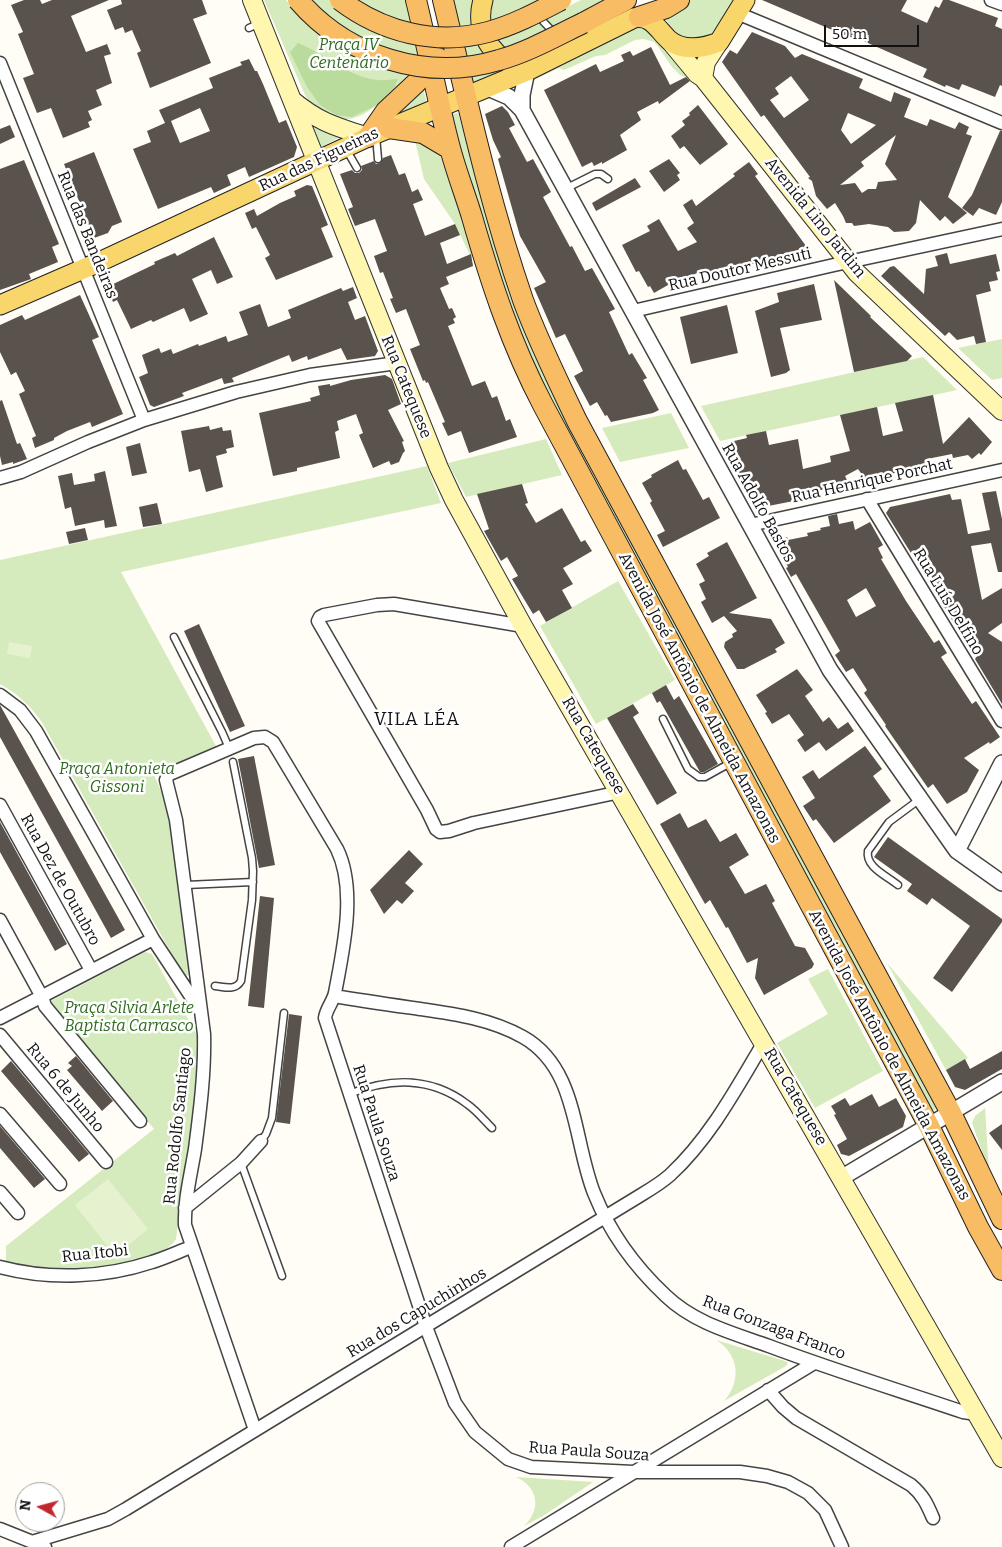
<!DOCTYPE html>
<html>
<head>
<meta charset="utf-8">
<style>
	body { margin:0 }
	#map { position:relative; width:1002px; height:1547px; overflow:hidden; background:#fffdf5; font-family:Bitter,serif }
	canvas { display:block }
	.north { position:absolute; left:15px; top:1482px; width:50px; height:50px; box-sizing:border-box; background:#fff; border:1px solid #a0a0a0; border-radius:50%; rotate:277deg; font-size:14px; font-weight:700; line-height:20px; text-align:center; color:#111 }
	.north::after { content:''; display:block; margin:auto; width:18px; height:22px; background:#c4262e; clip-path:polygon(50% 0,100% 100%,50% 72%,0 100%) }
	.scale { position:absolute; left:824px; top:25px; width:95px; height:22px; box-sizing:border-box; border:2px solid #111; border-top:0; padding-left:6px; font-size:15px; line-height:18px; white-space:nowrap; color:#111; -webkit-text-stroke:4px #fff; paint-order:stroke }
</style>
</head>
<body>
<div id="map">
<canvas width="1002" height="1547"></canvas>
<div class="north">N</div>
<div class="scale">50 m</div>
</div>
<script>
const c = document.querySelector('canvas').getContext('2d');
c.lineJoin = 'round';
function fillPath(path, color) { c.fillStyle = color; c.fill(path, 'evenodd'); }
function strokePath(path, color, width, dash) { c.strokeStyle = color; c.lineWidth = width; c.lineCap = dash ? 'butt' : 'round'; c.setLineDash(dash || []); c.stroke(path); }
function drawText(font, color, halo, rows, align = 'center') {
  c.font = font + ' Bitter,serif'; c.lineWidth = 5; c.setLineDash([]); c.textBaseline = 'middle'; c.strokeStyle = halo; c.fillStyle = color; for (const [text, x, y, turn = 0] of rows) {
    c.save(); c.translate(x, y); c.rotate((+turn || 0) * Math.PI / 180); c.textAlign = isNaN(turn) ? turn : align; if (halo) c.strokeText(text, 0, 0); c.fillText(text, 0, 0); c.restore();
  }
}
fillPath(new Path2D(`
	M264 0H286L295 10 306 0H406L420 59C413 73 403 81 392 92 373 109 351 130 325 113 316 108 310 104 305 95Z
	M452 0H474L507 71 475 84 472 83Z
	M491 0H545L555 13 581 0H607L532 60 500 47 488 20Z
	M689 0H737L716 32C711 36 707 36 701 38 682 42 676 34 666 20V17Z
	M635 27 650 29 690 75 685 77 680 75 672 67 657 45 654 42 644 39 635 40 605 55 596 56 564 70 559 68 530 82 533 78Z
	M423 88 427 104 400 114 398 112Z
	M457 113H458L495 244 561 407 936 1108 935 1110H933L929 1103 549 395C508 305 476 211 452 114Z
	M312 127 337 136 338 138 320 148Z
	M414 136 437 150 441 158 474 256H471L470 255 455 224 424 179Z
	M1002 339V378L992 380 958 348Z
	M923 357 957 390 720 441 701 406Z
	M671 413 689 448 620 462 602 428Z
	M546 439 562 475 466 497 448 463Z
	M427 466 441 503 121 572 217 748 157 774 155 777 169 810 190 975 186 976 179 967 43 724C32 707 18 694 0 684V560Z
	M618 581 675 680 596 724 540 626Z
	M145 952 152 954 197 1035V1063L193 1110 176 1239C170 1250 154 1254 143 1258 97 1272 53 1270 6 1262V1246L154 1129 49 1002Z
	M887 963 968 1058 946 1070Z
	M828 969 883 1071 815 1108 777 1043 828 1014 808 979Z
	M985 1108 989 1171 972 1123 975 1116Z
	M716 1340 785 1361 788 1363 786 1366 724 1401C742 1381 739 1354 716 1340Z
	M516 1477 593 1482 543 1516 524 1526C542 1509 538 1487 516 1477Z`), '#d5ebbd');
fillPath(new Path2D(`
	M298 43C326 54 347 77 378 80 384 81 391 79 398 79L394 88 375 106 352 117 336 115 320 105 307 87 290 52Z`), '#b9dc9c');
fillPath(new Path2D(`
	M9 642 32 646 30 658 7 654Z
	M108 1179 148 1229 115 1256 75 1205Z`), '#e6f2cf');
fillPath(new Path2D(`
	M24 0H40L42 4 52 0H109L71 16 86 52 107 44 111 54 104 56 112 83 96 90 102 105 88 111 92 120 88 122 90 127 63 138 51 108 37 113 23 78 34 74 18 34 23 32 11 5Z
	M121 0H202L207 14 193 19 211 63 150 88 137 53 141 51 132 30 125 33 123 27 115 30 107 10 122 4Z
	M762 0H907L901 11 927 23 935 6 939 8 943 0H949L998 18 995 26 1002 29V86L1000 85 995 97 962 84 959 90 946 85 945 87 923 77 927 69 861 40V41L837 32Z
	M752 32 785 46 795 58 802 54 863 79 859 88 891 102 894 92 911 99 904 117 927 126 930 119 955 129 959 122 969 127 966 134 972 136 948 197 967 213 953 224 945 216 940 221 920 200 916 223 909 231 894 232 888 227 869 224 854 226 852 223H846L843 216 835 203 827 209 816 196 812 181 808 178 810 177 764 115 761 117 722 62 730 50 737 54ZM791 76 809 100 784 118 770 100 779 94 775 88ZM848 113 876 125 851 144 841 130ZM896 135 885 164 897 180 878 182 876 189H868L862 193 855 183 840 185 864 166 861 162Z
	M651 47 670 85 686 77 690 81 659 104 658 101 637 112 641 120 620 135 627 150 602 164V162L594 166 592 162 582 167 544 90 596 64 600 72 624 61 621 55 630 51 633 56Z
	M249 59 255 71H257L263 84 279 123 286 120 297 147 294 157 249 177 245 167 227 175 231 185 214 193 211 187 158 209 133 149 151 142 147 131 165 123 159 110 213 88 209 78 242 65 240 62ZM200 108 210 131 180 143 171 121Z
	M698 105 728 144 700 165 684 146 680 149 671 136 685 125 682 121 690 115 689 113Z
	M502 106 508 112 515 125 509 128 527 162 533 159 551 192 543 197 570 247 572 246 585 271 592 268 615 309 609 312 629 355 632 353 647 378 643 380 659 410 653 413 611 422 607 415 605 416 597 402 590 406 574 376 583 371 565 334 556 338 534 288 546 282 520 236 498 159 501 157 493 140 485 114Z
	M10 125 15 137 0 144V129Z
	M1000 131H1002V202L996 215 979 208 973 216 962 208 972 195Z
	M94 152 122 222 112 226 108 233 94 238 64 164Z
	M391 155 399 175 405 173 412 192 418 189 423 200 413 204 425 236 455 224 460 235 440 243 447 264 471 254 473 266 446 277 449 284 440 288 449 309 452 308 456 317 453 319 455 323 448 326 472 386 485 381 492 398 497 396 506 421 510 419 517 437 469 453 461 431 448 436 442 423 445 422 428 382 426 383 425 380 423 381 410 349 420 345 406 309 396 313 390 299 393 298 383 272 380 273 374 256 387 251 375 219 355 226 348 209 353 207 340 174 352 170 355 173H359L362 170 361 166 374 161 376 164 380 163 383 158Z
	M669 159 680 173 677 175 680 180 664 192 649 171Z
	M24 160 59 244 52 247 58 262 29 274 31 279 0 290V169Z
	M749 162 758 174 755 176 806 246 802 253 707 274 705 269 683 280 682 277 654 293 650 286 648 287 639 271 636 272 622 245 650 231 647 226 659 219 678 251 697 242 687 228 694 223 683 205 692 199 696 206 735 176 733 174Z
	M635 178 641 187 596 211 592 203Z
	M307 185 312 186 328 225 321 228 333 257 276 280 265 258 270 255 256 227 252 229 245 213 254 209 257 216 280 203 296 196 294 191Z
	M214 237 233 277 217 284 211 270 192 279 208 314 190 322 184 308 153 322 151 320 131 329 117 300 113 302 107 287 155 264 154 262 175 253 177 256Z
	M947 253 950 264 996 254 1000 271 996 272 998 280 989 282 991 291 976 295 986 342 976 344 974 336 957 340 949 332 945 336 881 276 890 267 894 266 924 294 926 269 938 266 935 256Z
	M834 280 871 316 870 317 912 356 907 361 854 372Z
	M814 284 822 320 780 328 790 370 786 373 771 377 755 311 779 302 777 293Z
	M353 287 357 298 348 302 355 320 365 316 378 351 375 356 347 360 341 348 308 360 307 356 292 362 289 355 232 378 234 382 224 384 222 378 182 393 184 396 154 407 150 405 139 377 148 373 142 355 159 348 161 353 171 349 173 354 198 344 199 346 226 336 228 342 248 335 239 312 260 304 268 327 291 318 288 310 341 288 343 291Z
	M80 295 99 337 92 340 123 414 92 427 90 422 67 431 54 438V440L35 448 32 438 36 436 19 394 25 391 16 372 11 375 0 352V325L22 315 25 320Z
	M727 305 738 353 691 364 680 317Z
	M385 375 392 379 401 404 388 410 404 441 402 442 405 451 403 453 399 462 391 465 389 461 373 468 359 435 363 433 356 414 337 421 339 430 335 432 340 458 297 468V471L273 476 259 413 311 401 310 398 320 395 318 386 330 384V386L351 380Z
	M933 395 943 444 969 417 992 442 981 455 979 453 972 459 968 455 953 458 952 454 927 459 928 465 866 480 858 469 845 476 848 482 846 484 848 490 831 493 830 488 808 493 809 498 763 507 762 503 754 505 733 466H735L731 449 736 448 734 441 747 438 746 435 766 431 769 445 798 439 803 469 831 462 830 456 850 451 840 415 877 407 883 436 903 431 895 403Z
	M2 400 17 444 20 443 27 459 13 464V462L2 465 0 456V401Z
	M209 426 210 430 222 427 223 431 231 430 234 447 226 449 227 453 216 456 223 487 206 492 200 469 189 472 181 431Z
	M140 443 147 473 132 476 126 447Z
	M678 460 683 470 686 469 703 500 709 497 720 518 663 547 657 535 665 531 650 503 652 501 642 483 652 477 651 475Z
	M105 471 117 526 105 528 104 520 75 526 71 507 65 509 58 476 72 473 74 485 95 481 94 474Z
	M522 484 528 503 525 504 536 523 562 508 581 542 585 540 592 551 563 568 573 584 562 590 572 608 546 622 539 610 533 614 512 579 518 576 507 557 501 561 484 531 489 529 477 494Z
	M996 491 1002 519V572H998L991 543 971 546 982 600 1002 588V623L988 633 1002 642V704L975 659 981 650 963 627 958 630 936 593 930 570H927L926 565 919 566 886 513 890 507 950 494 952 500 961 499 968 534 990 530 982 493Z
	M157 503 162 524 143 527 139 507Z
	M837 514 839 524 853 521 855 530 870 522 883 545 878 548 883 558 881 559 906 601 934 643 939 640 947 653 941 657 972 704 976 701 1000 737 990 744 989 742 964 758 979 770 967 792 947 804 933 784 928 788 885 726 886 725 864 693 867 690 853 668 846 672 835 655 840 651 796 574 791 577 786 568 788 567 775 543 787 537 788 540 808 536 807 533 821 530 820 528 830 526 828 516ZM866 588 876 606 856 617 847 600Z
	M85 528 88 540 69 544 66 532Z
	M727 542 757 598 729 613 771 619 785 643 775 649 777 652 744 669H737L724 647 725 642 733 637 732 634 737 631 724 616 712 623 701 602 706 599 699 584 705 581 696 564 709 556 707 553Z
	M199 624 245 726 230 732 184 631Z
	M797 669 813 690 805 696 823 722 829 717 838 729 848 722 854 731 826 751 819 742 805 752 797 740 804 735 789 714 772 724 765 713 767 712 756 695Z
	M666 685 674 700 679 696 718 764 704 772H700L660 701 657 703 652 693Z
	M633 704 639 713 633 717 677 793 657 805 607 718Z
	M0 705 125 930 111 938 0 737Z
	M865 746 882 769 873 776 891 801 834 843 816 819 813 821 803 806 815 798 802 777 813 770 819 779Z
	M254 756 275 865 259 868 238 759Z
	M680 813 688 828 706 819 720 842 736 833 749 855 729 867 745 894 766 884 775 901 772 903 795 946 805 948 814 964 812 968 764 995 755 978 758 958 747 963 728 927 726 928 710 900 705 904 660 824Z
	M0 822 67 944 55 951 0 852Z
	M888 837 1002 919V922L952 992 933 978 970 926 932 898 927 905 907 891 912 884 874 857Z
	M409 850 423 864 405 883 414 891 402 904 397 900 384 914 370 890Z
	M260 896 274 898 264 1008 248 1006Z
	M289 1014 302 1016 290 1124 276 1122Z
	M1002 1051V1069L965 1090 955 1087 946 1070 965 1059 970 1069Z
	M76 1056 113 1101 102 1111 67 1070 72 1066 68 1063Z
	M11 1061 89 1154 79 1162 1 1071Z
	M872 1094 879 1107 896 1098 906 1116 903 1127 849 1156 841 1154 837 1145 847 1139 834 1115 836 1114 831 1106 845 1098 850 1106Z
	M1002 1124V1150L989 1133Z
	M0 1126 45 1179 34 1188 0 1148Z`), '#5a524d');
const service = new Path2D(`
	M538 16 555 34
	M249 28 260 23
	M376 136 378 159
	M346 149 357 168
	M565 189 595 174H601L608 179
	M174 637 222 732 229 748
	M663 719 688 769 699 777H705L732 762
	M186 885 253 882
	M898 885C887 876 865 867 868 851L889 822 920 799
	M215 986C225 987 235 991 241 981L252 900 253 871 252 858 233 762
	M349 1094C390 1078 430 1076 467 1104 476 1110 484 1120 492 1128
	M261 1141 266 1134 272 1118 284 1013
	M241 1163 282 1276`);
const minor = new Path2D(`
	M991 0 1002 4
	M737 13 1002 123
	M0 63 144 420
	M633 311 834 265 1002 229
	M0 478 21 472 88 442 144 420 236 392 310 375 397 363
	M867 499 1002 721
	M750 525 1002 470
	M523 626 394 604 377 605 324 615 320 617 318 621 427 810 436 829 440 832 449 831 474 823 620 792
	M0 695 20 710 36 731 153 939 200 1010
	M0 805 91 970
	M0 920 42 997 45 1006 140 1121
	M335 996C363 1001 392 1005 420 1009 455 1014 491 1019 523 1037 578 1068 573 1140 594 1193 610 1233 635 1267 666 1296 694 1323 733 1333 769 1346 833 1370 898 1390 963 1412L977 1414
	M0 1018 153 939
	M0 1035 106 1162
	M0 1114 60 1184
	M0 1192 18 1213
	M185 1208 241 1163 261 1141
	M0 1267C49 1280 104 1278 152 1262 165 1258 178 1252 191 1247
	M768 1390 783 1407 796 1418 911 1485C923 1495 927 1504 933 1518
	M255 1430 185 1225C184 1200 191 1174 195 1149 200 1111 205 1072 204 1034L176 820 166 780 168 775 172 773 254 738 265 737 273 742 337 849C357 890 343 950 335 993 333 1002 326 1009 325 1018L426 1327 455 1403 475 1432 508 1459 531 1467 633 1472H740L767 1476 788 1482 808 1493 825 1510 842 1547
	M0 1529 45 1547
	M32 1542 108 1519 126 1509 641 1195C651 1189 661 1183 670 1175 710 1138 736 1089 764 1042
	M511 1547 814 1363`);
const tertiary = new Path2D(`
	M488 88 509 97 522 110 830 670 952 844 957 851 1002 883
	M522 110V95L527 71
	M957 851 1002 763
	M841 1178 1002 1082`);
const secondary = new Path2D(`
	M252 0 439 468 454 500 523 626 1002 1458
	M669 40 697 74 703 78 857 273 1002 411
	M703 78 706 62 719 42
	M292 100C318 122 337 127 368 137`);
const primary = new Path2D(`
	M483 0C475 28 488 52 513 65
	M0 305 97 263 368 137 527 71 634 18C651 14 658 30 669 40 683 52 704 48 719 42L745 0`);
const trunk = new Path2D(`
	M416 0C428 49 437 99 450 148 456 171 465 194 472 217 491 283 511 344 543 405L929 1126 978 1227 1002 1270
	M443 0C467 100 489 202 523 300 538 341 558 381 577 421L951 1113 1002 1219
	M639 17 666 8 679 0
	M583 23 626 0
	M389 128 423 133 450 149
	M368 137 386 111 416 83 438 58`);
strokePath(service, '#444', 9);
strokePath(minor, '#444', 15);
strokePath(tertiary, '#444', 18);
strokePath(secondary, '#333', 20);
strokePath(primary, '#222', 21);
strokePath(trunk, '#222', 22);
strokePath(service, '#fff', 6);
strokePath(minor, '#fff', 12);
strokePath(tertiary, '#fff', 15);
strokePath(secondary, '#fff6b0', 18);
strokePath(primary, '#f9d66b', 19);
strokePath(trunk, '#f7bc64', 20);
const trunkBridge = new Path2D(`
	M298 0C347 57 427 82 499 60 528 52 556 36 583 23
	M340 0C382 32 436 46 488 32 514 25 538 12 561 0`);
strokePath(trunkBridge, '#222', 22, []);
strokePath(trunkBridge, '#f7bc64', 20);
drawText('italic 16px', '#2f6b1f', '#fff', [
	["Praça IV",349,46],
	["Centenário",349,64],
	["Praça Antonieta",117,770],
	["Gissoni",117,788],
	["Praça Silvia Arlete",129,1009],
	["Baptista Carrasco",129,1027]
]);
drawText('16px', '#111', '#fff', [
	["Rua das Figueiras",319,160,-25],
	["Avenida Lino Jardim",815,218,51],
	["Rua das Bandeiras",87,235,68],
	["Rua Doutor Messuti",740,270,-13],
	["Rua Catequese",406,387,68],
	["Rua Henrique Porchat",872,481,-12],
	["Rua Adolfo Bastos",758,503,61],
	["Rua Luís Delfino",948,602,59],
	["Avenida José Antônio de Almeida Amazonas",699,698,62],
	["Rua Catequese",593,746,60],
	["Rua Dez de Outubro",60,880,61],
	["Avenida José Antônio de Almeida Amazonas",889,1055,62],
	["Rua 6 de Junho",65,1088,50],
	["Rua Catequese",795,1097,60],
	["Rua Paula Souza",376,1123,72],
	["Rua Rodolfo Santiago",178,1126,-84],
	["Rua Itobi",95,1254,-6],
	["Rua dos Capuchinhos",417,1313,-31],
	["Rua Gonzaga Franco",774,1328,21],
	["Rua Paula Souza",589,1452,4]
]);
c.letterSpacing = '1px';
drawText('18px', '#111', '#fff', [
	["VILA LÉA",417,720]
]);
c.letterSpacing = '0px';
</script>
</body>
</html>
